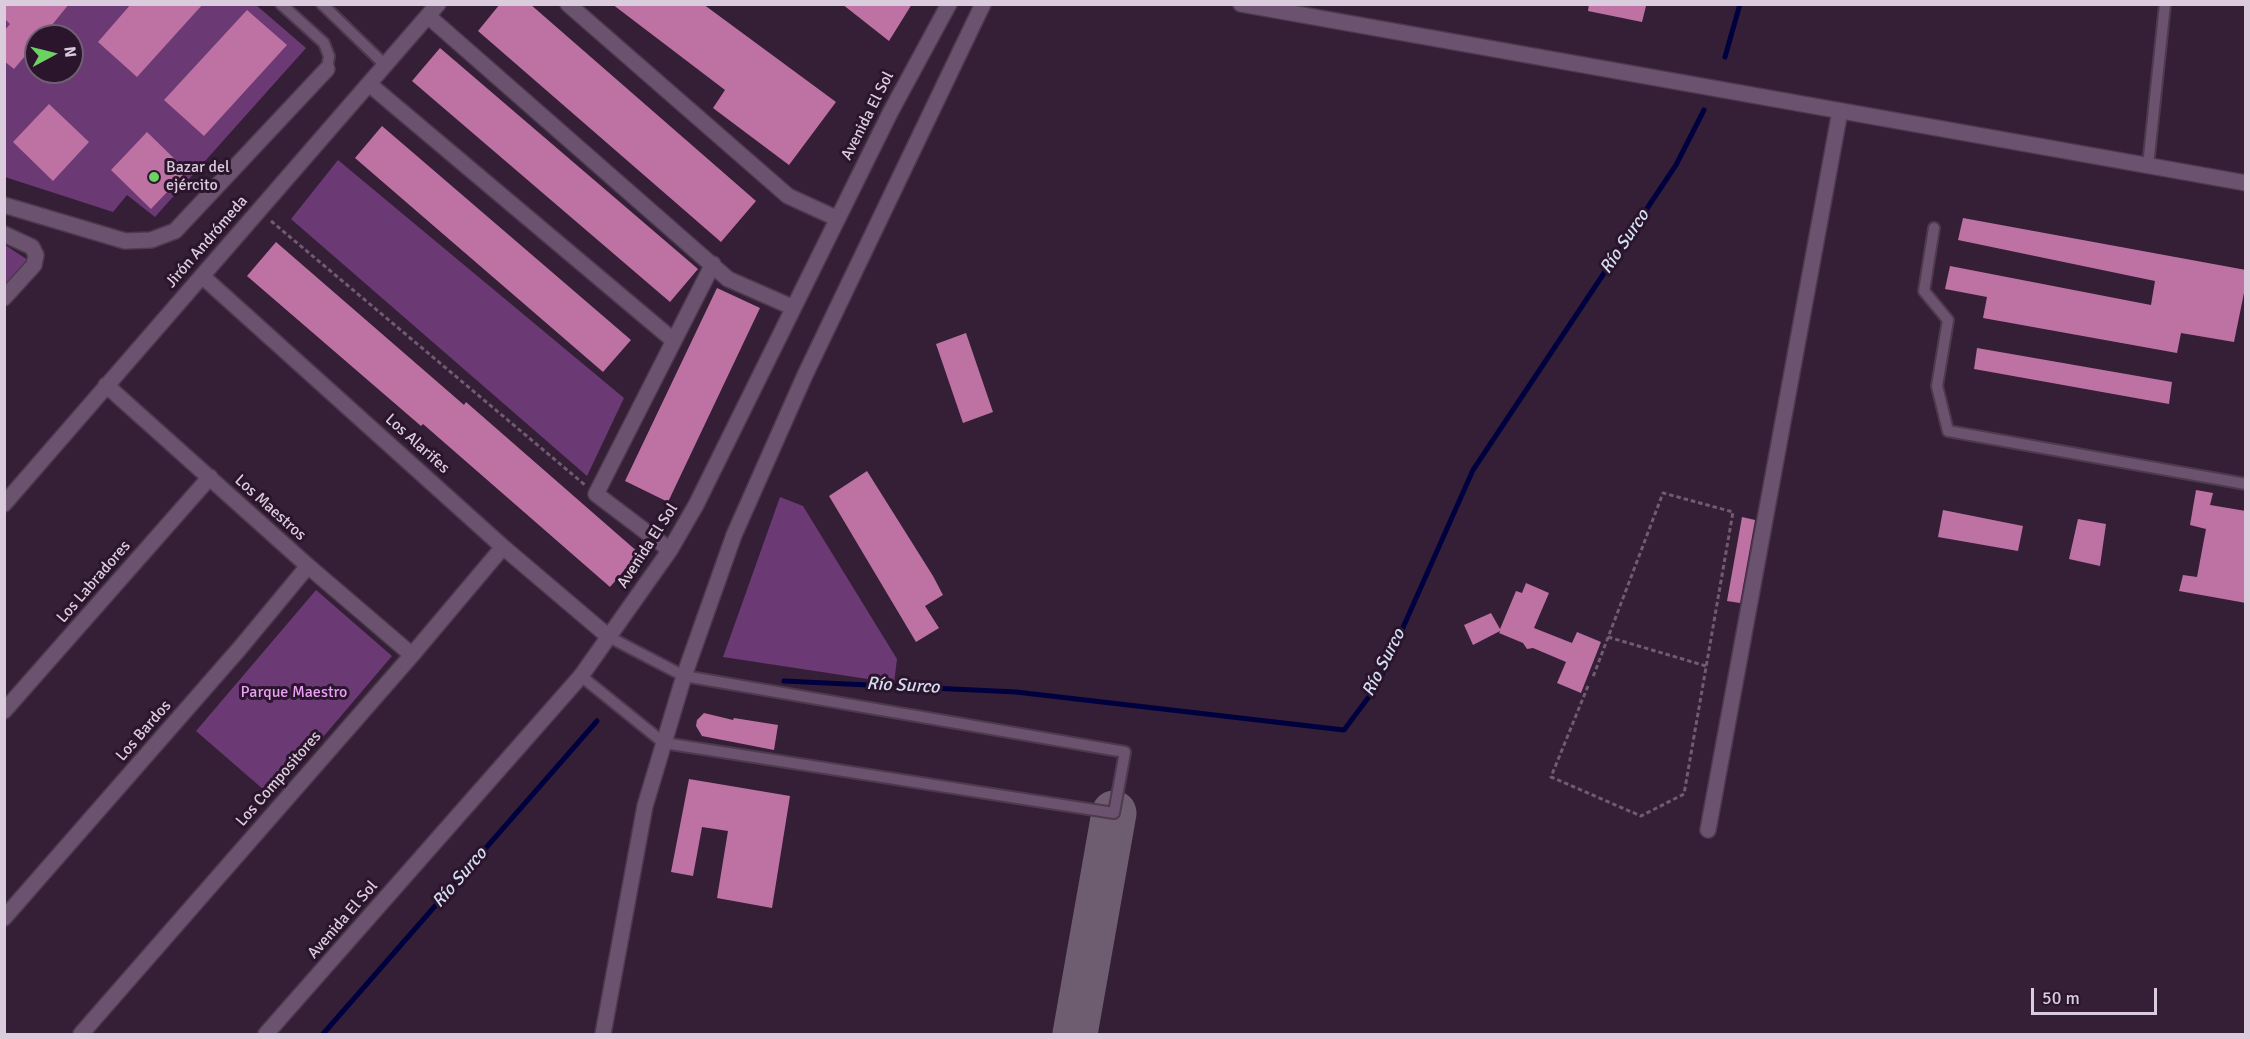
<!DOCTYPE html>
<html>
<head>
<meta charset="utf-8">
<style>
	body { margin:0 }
	#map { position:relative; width:2250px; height:1039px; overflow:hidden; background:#341f37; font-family:Signika,sans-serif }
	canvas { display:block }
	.frame { position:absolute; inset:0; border:6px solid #daccdc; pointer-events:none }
	.north { position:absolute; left:24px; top:24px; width:60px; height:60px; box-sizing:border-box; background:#2a152d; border:2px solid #705e73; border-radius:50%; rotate:83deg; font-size:16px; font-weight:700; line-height:24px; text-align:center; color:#daccdc }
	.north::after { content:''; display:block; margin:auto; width:21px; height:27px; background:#6cd362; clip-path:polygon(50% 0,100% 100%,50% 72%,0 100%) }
	.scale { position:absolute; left:2031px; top:988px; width:126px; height:27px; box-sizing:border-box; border:3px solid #daccdc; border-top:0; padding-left:8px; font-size:18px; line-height:21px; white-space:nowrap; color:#daccdc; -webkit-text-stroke:4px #2a152d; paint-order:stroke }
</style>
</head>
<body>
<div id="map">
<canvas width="2250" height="1039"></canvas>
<div class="frame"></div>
<div class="north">N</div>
<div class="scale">50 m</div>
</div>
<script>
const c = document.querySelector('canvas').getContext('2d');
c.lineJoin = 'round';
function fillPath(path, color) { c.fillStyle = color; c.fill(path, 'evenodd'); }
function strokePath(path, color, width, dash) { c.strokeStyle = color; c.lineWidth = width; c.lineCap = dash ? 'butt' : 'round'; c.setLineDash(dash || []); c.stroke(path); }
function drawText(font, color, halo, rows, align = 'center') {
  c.font = font + ' Signika,sans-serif'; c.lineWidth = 6; c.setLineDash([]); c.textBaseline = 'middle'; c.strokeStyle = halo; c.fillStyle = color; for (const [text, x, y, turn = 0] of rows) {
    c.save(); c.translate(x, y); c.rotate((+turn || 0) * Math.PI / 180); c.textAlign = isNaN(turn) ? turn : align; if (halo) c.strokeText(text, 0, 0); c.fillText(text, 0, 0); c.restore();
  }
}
fillPath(new Path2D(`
	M5 5H256L306 48 155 217 127 195 113 212 5 177ZM36 36H72V72H36Z
	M338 160 624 398 587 476 291 219Z
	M5 245 28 260 5 286Z
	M780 497 803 506 897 659 894 683 723 657Z
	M316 590 392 656 272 797 196 731Z`), '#6b3974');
strokePath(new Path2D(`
	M1725 57 1740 4
	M784 681 1016 692 1344 730 1377 686 1473 470 1676 165 1704 110
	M323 1034 597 721`), '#00003e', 5);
strokePath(new Path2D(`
	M1075 1034 1114 813`), '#6e5c71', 45);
fillPath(new Path2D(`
	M4 4H69L43 36H36V43L14 69 4 61V31L10 24 4 18Z
	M131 4H203L137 77 98 42Z
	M500 4H530L756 201 721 242 478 31Z
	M612 4H703L836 102 789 165 713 108 725 90Z
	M842 4H912L889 41Z
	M1589 4H1638L1646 6 1642 22 1588 11Z
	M247 10 287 45 204 136 164 100Z
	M440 48 698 269 670 302 412 81Z
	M49 104 89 142 53 181 13 142Z
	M382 126 631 340 603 372 355 158Z
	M147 132 187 171 151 209 111 170Z
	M1963 218 2246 270V283L2234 342 2181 333 2177 353 1983 318 1987 297 1945 289 1950 266 2151 305 2155 281 1958 240Z
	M276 242 464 405 466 402 639 553 610 587 423 424 421 426 247 276Z
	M717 288 760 308 668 502 625 481Z
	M966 333 993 412 963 423 936 344Z
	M1977 348 2172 382 2169 404 1974 369Z
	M867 471 933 576 943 595 925 606 939 628 916 642 829 496Z
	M2196 490 2213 493 2210 505 2246 511V603L2179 591 2183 575 2197 577 2206 529 2190 525Z
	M1943 510 2023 526 2018 551 1938 537Z
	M1742 517 1755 520 1740 603 1727 601Z
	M2078 519 2106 524 2100 566 2069 559Z
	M1526 583 1549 593 1534 628 1572 643 1577 632 1601 642 1581 693 1557 683 1566 662 1533 648 1527 649 1523 643 1499 633 1500 631 1473 645 1464 625 1491 613 1500 629 1516 591 1522 593Z
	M704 713 733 720 734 718 778 725 774 750 702 736 696 726 697 720Z
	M689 779 790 796 772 908 717 898 728 831 702 827 693 876 671 872Z`), '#be72a3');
const service = new Path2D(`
	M281 4 324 43 329 56 327 69
	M322 4 385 65
	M2148 166 2165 4
	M1934 228 1924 291 1948 320 1937 386 1948 431 2246 484
	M581 676 664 743 1114 813 1125 752 684 676 609 637`);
const minor = new Path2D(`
	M568 4 788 196 836 218
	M1241 4 2246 183
	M428 16 728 279 792 307
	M369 84 673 340
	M4 205 125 241 151 240 175 231 327 69
	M4 234 32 247 36 255 34 265 4 298
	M202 276 503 547 609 637
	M106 385 308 566 412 655
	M4 504 438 4
	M670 550 596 494 713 264
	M4 711 210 477
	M1708 830 1840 111
	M4 918 240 648 308 566
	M81 1034 412 655 503 547
	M266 1034 581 676 670 550 696 505 891 111 949 4
	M603 1034 645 806 684 676 734 535 805 375 983 4`);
strokePath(service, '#4d3a4f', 14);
strokePath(minor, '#4d3a4f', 18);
strokePath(new Path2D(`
	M271 221 585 485
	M1608 637 1706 666
	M1588 686 1551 777 1641 816 1684 794 1733 512 1663 493 1593 677`), '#6f5c71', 3, [4.5, 3]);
strokePath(service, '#6b526e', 10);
strokePath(minor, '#6b526e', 15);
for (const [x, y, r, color] of [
	[154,177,6,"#6cd362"]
]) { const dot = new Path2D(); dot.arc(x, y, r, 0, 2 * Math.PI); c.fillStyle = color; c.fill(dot); strokePath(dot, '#2a152d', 2); }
drawText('16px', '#daccdc', '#2a152d', [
	["Avenida El Sol",868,116,-63],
	["Jirón Andrómeda",207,242,-49],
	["Los Alarifes",417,444,42],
	["Los Maestros",270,508,42],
	["Avenida El Sol",648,546,-57],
	["Los Labradores",94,582,-49],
	["Los Bardos",144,731,-49],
	["Los Compositores",279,779,-49],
	["Avenida El Sol",343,920,-49]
]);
drawText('16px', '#daccdc', '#2a152d', [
	["Bazar del",166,168],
	["ejército",166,186]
], 'left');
drawText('16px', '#eb9ff6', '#2a152d', [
	["Parque Maestro",294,693]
]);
drawText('italic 18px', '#d3def1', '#2a152d', [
	["Río Surco",1625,242,-56],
	["Río Surco",1384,663,-63],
	["Río Surco",903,686,3],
	["Río Surco",460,878,-49]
]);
</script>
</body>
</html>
